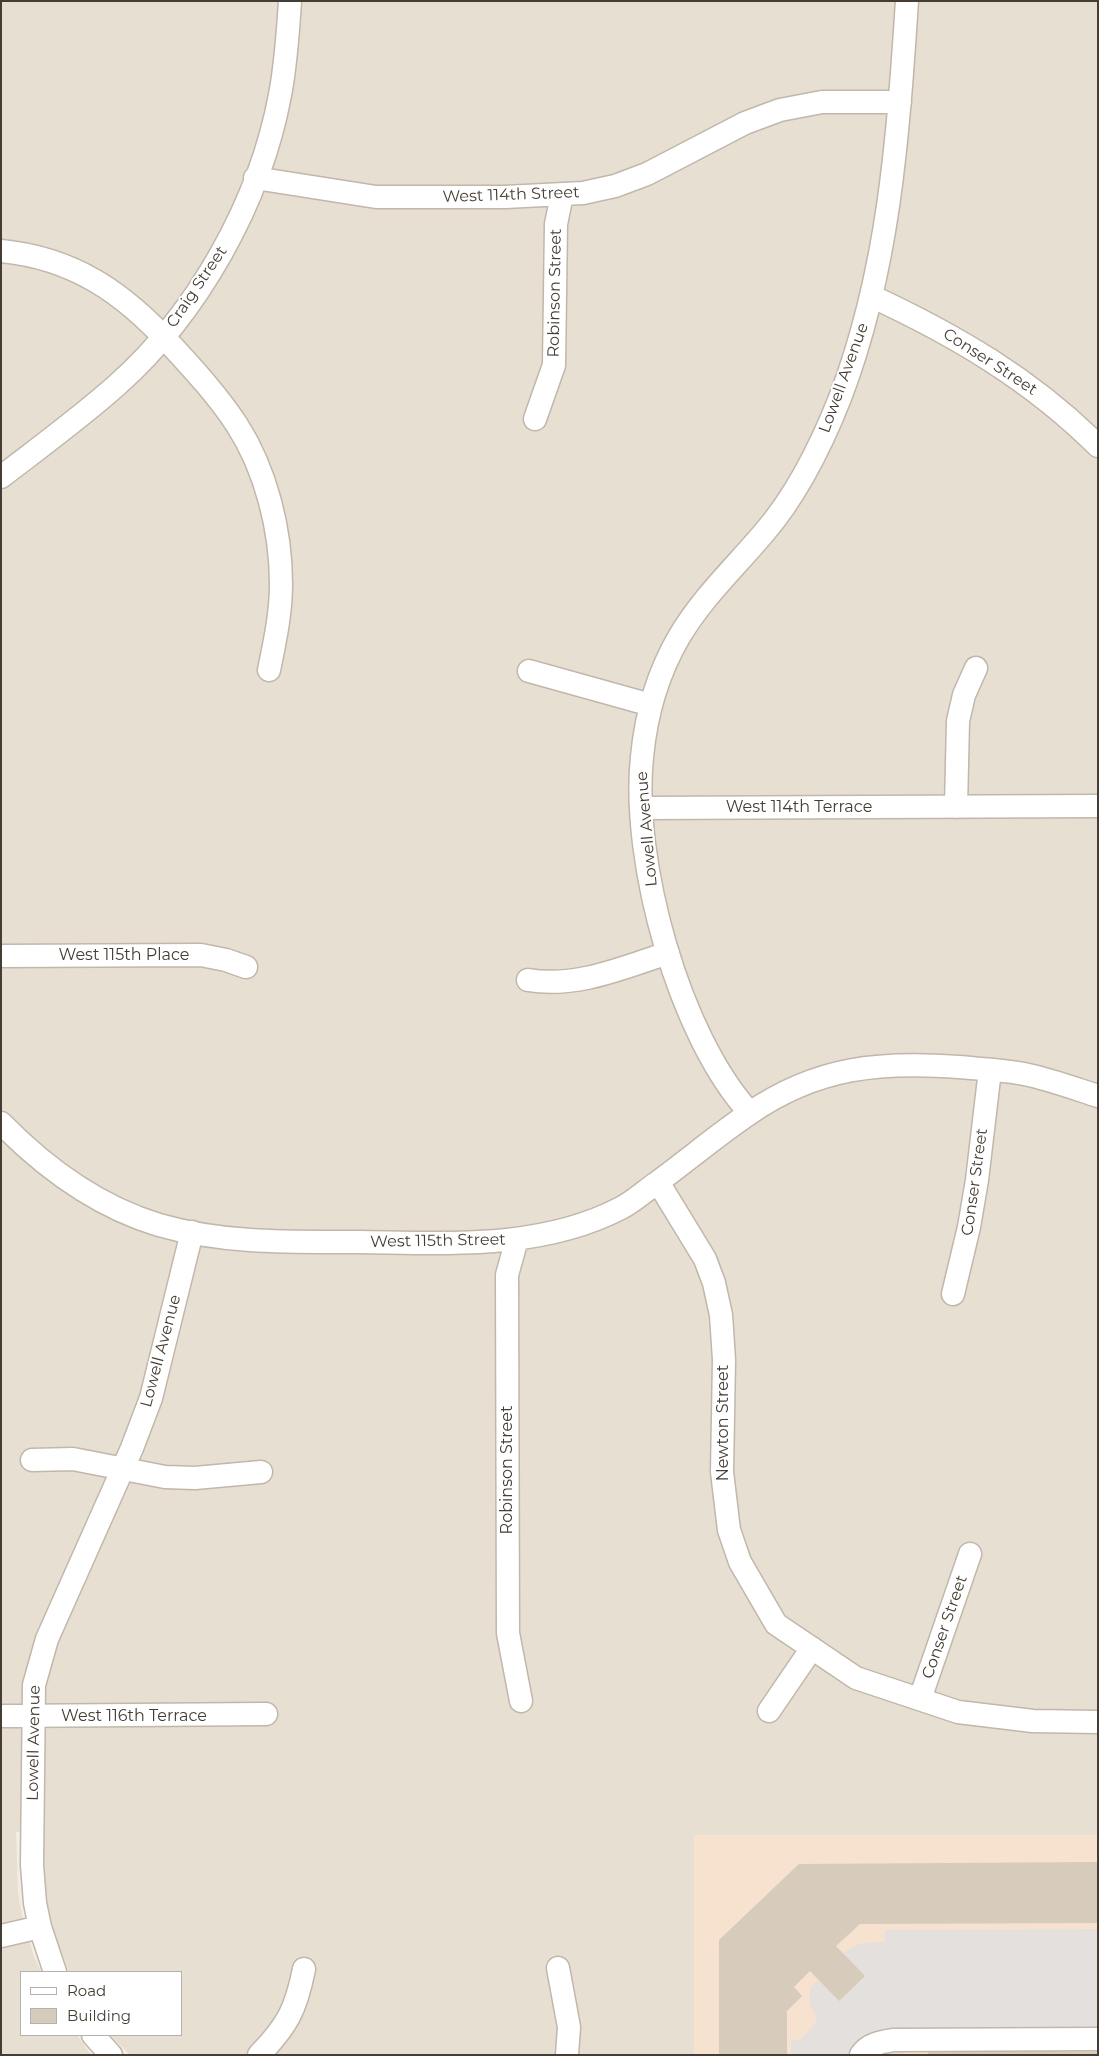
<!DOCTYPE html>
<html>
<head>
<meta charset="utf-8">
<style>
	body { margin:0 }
	#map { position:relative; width:1099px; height:2056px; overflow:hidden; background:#f3ede4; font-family:Montserrat,sans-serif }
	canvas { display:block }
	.frame { position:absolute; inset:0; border:2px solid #453d34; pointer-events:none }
	.legend { position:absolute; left:20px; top:1971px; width:162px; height:65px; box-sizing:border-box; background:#fff; border:1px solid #b5b1ae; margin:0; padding:6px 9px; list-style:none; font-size:15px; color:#453d34 }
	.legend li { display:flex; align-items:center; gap:10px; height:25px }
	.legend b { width:25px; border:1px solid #b5b1ae }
</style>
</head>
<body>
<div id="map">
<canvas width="1099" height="2056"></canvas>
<div class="frame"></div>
<ul class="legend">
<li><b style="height:6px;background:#fff"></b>Road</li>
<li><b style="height:14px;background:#d7cbbc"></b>Building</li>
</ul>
</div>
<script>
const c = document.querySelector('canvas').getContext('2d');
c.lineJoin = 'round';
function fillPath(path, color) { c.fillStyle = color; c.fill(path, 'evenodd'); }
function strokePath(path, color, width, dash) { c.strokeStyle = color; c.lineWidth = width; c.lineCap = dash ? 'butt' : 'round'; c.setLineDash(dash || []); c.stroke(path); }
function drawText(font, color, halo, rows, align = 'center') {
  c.font = font + ' Montserrat,sans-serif'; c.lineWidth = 4; c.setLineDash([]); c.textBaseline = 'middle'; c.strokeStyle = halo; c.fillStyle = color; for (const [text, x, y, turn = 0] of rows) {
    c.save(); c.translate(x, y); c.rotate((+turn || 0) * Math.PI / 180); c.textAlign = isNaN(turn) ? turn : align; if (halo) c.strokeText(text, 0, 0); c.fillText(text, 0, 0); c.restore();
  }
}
fillPath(new Path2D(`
	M1 1H1098V1835H694V2055H130L110 2035H181V1972H69L52 1928 46 1898 42 1832H16L18 1893 21 1910 33 1954 41 1972H21V2035H77L91 2055H1Z`), '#e7dfd2');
fillPath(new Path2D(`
	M694 1835H1098V2055H694Z`), '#f6e2ce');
fillPath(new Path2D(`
	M1098 1929V2049L907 2050 902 2055H791V2041L802 2039 816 2022 817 2017 810 2005V1989L847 1950 859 1944 885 1942V1930Z`), '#e3e0dd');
fillPath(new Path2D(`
	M1098 1862V1923L860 1924 836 1946 865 1976 839 2001 810 1971 794 1987 802 1996 787 2011V2055H719V1940L799 1864Z
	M928 2051 1098 2052V2055H928Z`), '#d7cbbc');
const minor = new Path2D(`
	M255 178 376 197H505L583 193 615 186 647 174 745 123 780 110 822 102H900
	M1 251C74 258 124 293 172 346 195 371 218 396 237 425 266 470 281 530 281 584 281 613 275 641 269 670
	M871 296C955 335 1032 380 1098 446
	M535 419 554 365 556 224 562 195
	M1 477C40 447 80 418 117 385 198 313 260 202 280 95 286 64 288 33 290 1
	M529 671 651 705
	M956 807 958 721 964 695 976 668
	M642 808 1098 806
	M1 956 201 955 226 960 246 967
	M528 980C577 988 622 968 668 953
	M750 1113C679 1036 631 860 642 757 646 715 658 673 679 637 702 598 734 568 763 534 797 495 821 446 840 398 889 270 898 137 907 1
	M1 1123C45 1168 99 1207 159 1225 225 1244 292 1242 359 1242 447 1243 540 1250 621 1208 633 1202 644 1192 655 1184 687 1161 717 1135 750 1113 817 1067 880 1061 959 1067 981 1069 1003 1070 1024 1074 1049 1079 1073 1088 1098 1096
	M658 1182 705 1259 714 1283 721 1315 724 1360 722 1472 729 1530 740 1562 776 1624 856 1678 958 1712 1033 1721 1098 1722
	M517 1239 507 1275 508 1633 521 1701
	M953 1294 969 1227 977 1180 990 1070
	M32 1460 73 1459 165 1477 195 1478 261 1472
	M920 1699 970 1554
	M769 1711 812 1648
	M1 1716 266 1714
	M1 1936 40 1927
	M558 1968 569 2027 567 2055
	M55 1972 40 1927 35 1903 32 1865 34 1685 47 1639 132 1448 151 1398 192 1232
	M93 2035 111 2055
	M259 2055C288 2025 296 2009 304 1969
	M861 2055C868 2044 881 2042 893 2040L1098 2039`);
strokePath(minor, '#c1b7aa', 25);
strokePath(minor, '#fff', 22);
drawText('16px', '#453d34', '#fff', [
	["West 114th Street",511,195,-2],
	["Craig Street",197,287,-56],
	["Robinson Street",555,293,-89],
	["Conser Street",990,362,33],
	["Lowell Avenue",844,378,-70],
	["West 114th Terrace",799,807],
	["Lowell Avenue",647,829,-95],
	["West 115th Place",124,955],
	["Conser Street",975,1182,-82],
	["West 115th Street",438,1241,-1],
	["Lowell Avenue",161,1351,-75],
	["Newton Street",723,1423,-90],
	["Robinson Street",507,1470,-90],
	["Conser Street",945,1627,-71],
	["West 116th Terrace",134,1716],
	["Lowell Avenue",34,1743,-89]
]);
</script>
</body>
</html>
